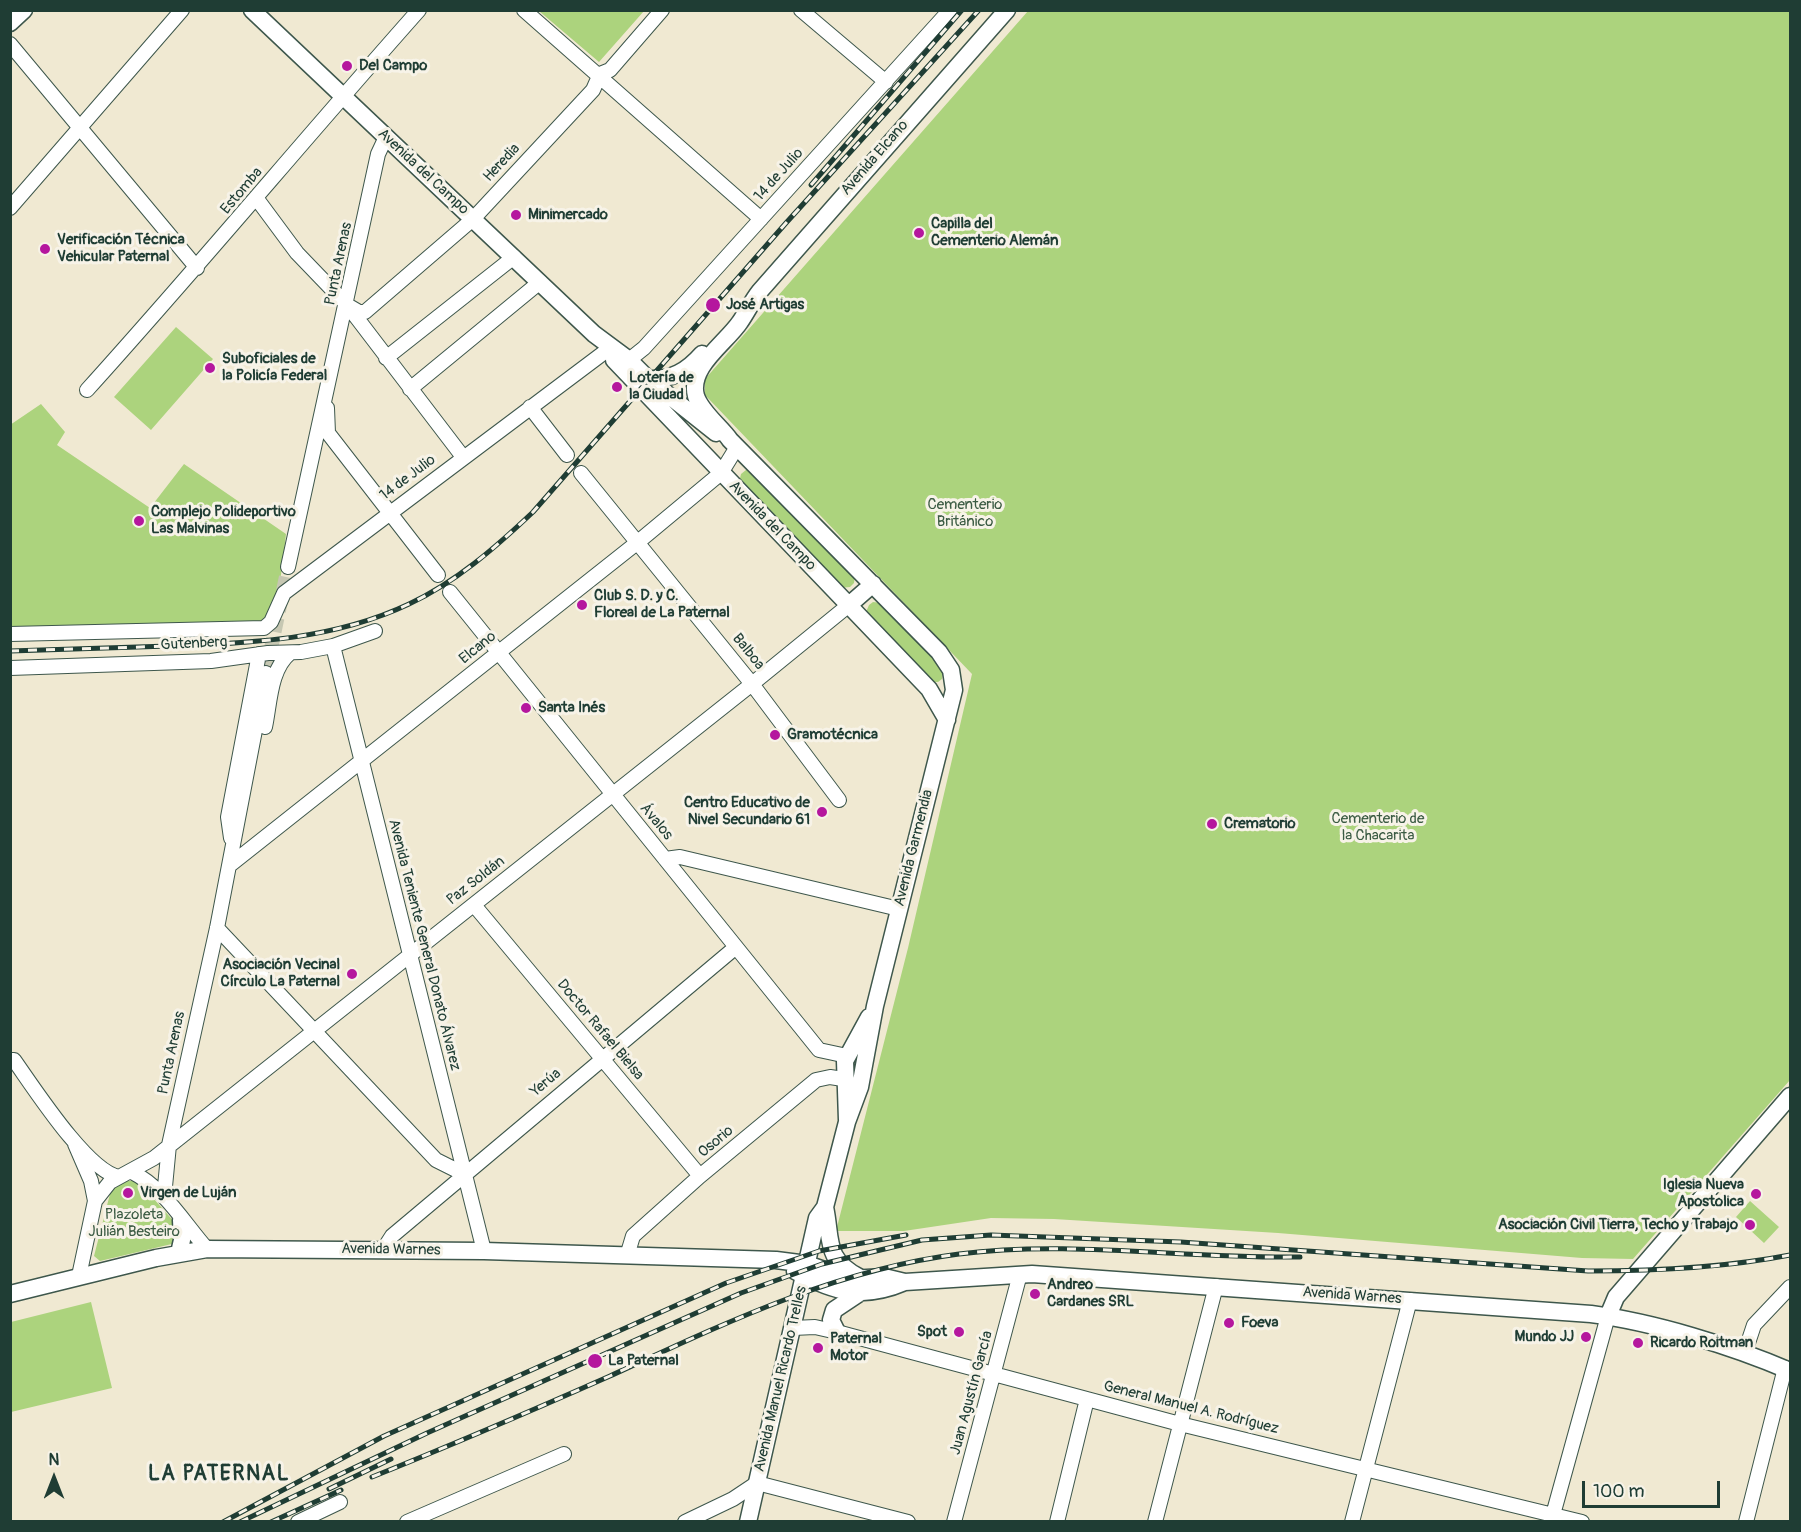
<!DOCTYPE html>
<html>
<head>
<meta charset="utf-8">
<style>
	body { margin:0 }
	#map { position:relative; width:1801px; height:1532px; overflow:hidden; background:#f0e9d2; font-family:Pangolin,sans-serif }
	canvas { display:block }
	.frame { position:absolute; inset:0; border:12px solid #1f3d34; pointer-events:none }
	.north { position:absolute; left:24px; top:1448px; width:60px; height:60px; -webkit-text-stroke:4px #f7f3e8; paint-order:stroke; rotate:0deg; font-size:16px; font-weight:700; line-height:24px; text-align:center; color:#1f3d34 }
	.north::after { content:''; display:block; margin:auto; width:21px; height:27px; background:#1f3d34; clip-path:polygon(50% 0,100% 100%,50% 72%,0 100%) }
	.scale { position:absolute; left:1582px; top:1481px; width:138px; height:27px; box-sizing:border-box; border:3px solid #1f3d34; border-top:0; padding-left:8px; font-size:18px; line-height:21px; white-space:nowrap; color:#1f3d34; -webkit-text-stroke:4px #f7f3e8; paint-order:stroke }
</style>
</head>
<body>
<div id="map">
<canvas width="1801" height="1532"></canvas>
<div class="frame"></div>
<div class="north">N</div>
<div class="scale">100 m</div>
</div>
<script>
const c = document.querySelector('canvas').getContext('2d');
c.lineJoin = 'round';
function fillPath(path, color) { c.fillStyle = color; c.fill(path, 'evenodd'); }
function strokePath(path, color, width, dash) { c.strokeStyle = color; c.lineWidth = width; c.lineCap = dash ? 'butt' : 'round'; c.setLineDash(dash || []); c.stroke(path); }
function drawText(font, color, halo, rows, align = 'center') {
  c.font = font + ' Pangolin,sans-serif'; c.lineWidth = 6; c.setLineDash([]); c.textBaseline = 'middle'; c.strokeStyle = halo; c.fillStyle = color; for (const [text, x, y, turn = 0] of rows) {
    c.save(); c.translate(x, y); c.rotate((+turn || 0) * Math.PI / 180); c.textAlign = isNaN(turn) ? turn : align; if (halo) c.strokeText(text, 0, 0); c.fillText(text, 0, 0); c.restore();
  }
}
fillPath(new Path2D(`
	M539 11H644L599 62Z
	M1028 11H1790V1080L1633 1259 1582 1258 1278 1233 1054 1219 991 1218 904 1231H836L908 948 972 674 705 395V379Z
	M176 327 213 359 151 430 114 397Z
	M41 404 65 432 57 445 150 508 184 464 286 534C283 559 281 603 262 621L11 627 10 425Z
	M746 470H751L855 574 854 583 850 587 840 588 739 483 741 474Z
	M873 602 882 603 943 667 942 679 938 682H932L866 612 869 605Z
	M122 1181H138L177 1225 176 1243 100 1261 94 1256 111 1190Z
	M1750 1201 1779 1227 1764 1243 1736 1217Z
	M91 1302 112 1388 11 1412V1322Z`), '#acd37d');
strokePath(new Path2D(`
	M266 673 288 567`), '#c6c7b2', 14, [14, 7]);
const minor = new Path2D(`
	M524 10 761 219
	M801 10 886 82
	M10 44 197 268
	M257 199 297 253 347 305 463 457
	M10 208 182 10
	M347 305 359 312H365L473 219 593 90 600 74 610 70 662 10
	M386 358 514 257
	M629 360 644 348 950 10
	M410 389 540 282
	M87 390C200 265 307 136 419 10
	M530 407 567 455
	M327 408 328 433 438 575
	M581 473 752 684 839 800
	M288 567 378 154 386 137
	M450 592 819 1050 847 1056
	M10 634 264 628 271 622 284 593 606 351
	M333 646 484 1251
	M10 668 211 661 268 653 301 652 333 646 375 631
	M265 727C270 704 270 669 290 653
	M231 838 228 817 259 654
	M665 859 680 857 899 909
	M230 865 638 542 721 473 737 447
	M474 905 700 1176
	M217 928 436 1160 464 1174
	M10 1060H14C34 1088 87 1171 119 1177
	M75 1144 91 1181 95 1201 79 1276
	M132 1172C164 1188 184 1223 207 1249
	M164 1197 169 1145 217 928 266 673
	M95 1201 110 1182 154 1158 752 684 849 605
	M383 1250 392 1236 736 947
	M627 1256 633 1236 700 1176 816 1080 830 1077 843 1079
	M793 1328 815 1327 837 1332 1180 1424 1582 1522
	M1745 1352 1754 1325 1790 1287
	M298 1522 340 1502
	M407 1522 564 1454
	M685 1522 733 1499 757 1483 908 1522
	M954 1522 1020 1274
	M1057 1522 1087 1399
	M1155 1522 1216 1286
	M1352 1522 1410 1300
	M1551 1522 1608 1316
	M1746 1522 1785 1368`);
const major = new Path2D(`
	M252 10 594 334 629 360 648 379 716 433
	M10 23 24 10
	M614 360 929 689 947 720
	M648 379C672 380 687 371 702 354
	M849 605 873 584
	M847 1120 845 1061 869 1017
	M825 1207C832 1240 824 1259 859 1277
	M179 1253 182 1240 181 1220
	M795 1271C835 1293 863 1300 905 1282
	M10 1294 156 1258 207 1249 484 1251 776 1260 807 1264 850 1279 884 1277 905 1282 1032 1274 1591 1314C1653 1322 1732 1346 1790 1371
	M1608 1316 1616 1297 1790 1096
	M837 1332 831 1320 834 1310 861 1292
	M748 1522 817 1218 825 1207 847 1122 860 1087 875 1006 954 690 951 670 939 652 730 440C721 427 701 412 696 396 688 367 726 343 740 322 747 312 752 301 760 291L1007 10`);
strokePath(minor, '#3e574c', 16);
strokePath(major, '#3e574c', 19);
strokePath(minor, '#fff', 14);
strokePath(major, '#fff', 16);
const rail = new Path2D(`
	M811 185 962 10
	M10 651C63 649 116 648 169 646 252 643 333 640 409 604 456 582 495 548 533 512L786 223 979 10
	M372 1477C452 1445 531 1411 610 1376 723 1324 834 1270 959 1254 1072 1240 1186 1259 1300 1257
	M329 1489 391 1459
	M223 1522 384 1436 726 1283 819 1251 906 1235
	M240 1522 427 1433 741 1293 822 1264 922 1240 991 1235 1181 1242 1588 1271C1656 1271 1723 1268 1790 1255
	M271 1522 341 1490`);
strokePath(rail, '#1f3d34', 5);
strokePath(rail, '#f7f3e8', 3, [9]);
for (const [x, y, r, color] of [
	[347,66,6,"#b5179e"],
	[516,215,6,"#b5179e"],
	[919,233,6,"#b5179e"],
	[45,249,6,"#b5179e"],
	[713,305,8,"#b5179e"],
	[210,368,6,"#b5179e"],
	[617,387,6,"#b5179e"],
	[139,521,6,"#b5179e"],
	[582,605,6,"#b5179e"],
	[526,708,6,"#b5179e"],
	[775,735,6,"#b5179e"],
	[822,812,6,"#b5179e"],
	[1212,824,6,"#b5179e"],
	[352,974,6,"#b5179e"],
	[128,1193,6,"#b5179e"],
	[1756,1194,6,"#b5179e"],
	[1750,1225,6,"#b5179e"],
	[1035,1294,6,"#b5179e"],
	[1229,1323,6,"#b5179e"],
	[959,1332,6,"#b5179e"],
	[1586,1337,6,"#b5179e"],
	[1638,1343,6,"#b5179e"],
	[818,1348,6,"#b5179e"],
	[595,1361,8,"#b5179e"]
]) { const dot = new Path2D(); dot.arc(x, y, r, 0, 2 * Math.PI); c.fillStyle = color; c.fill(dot); strokePath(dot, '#f7f3e8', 2); }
drawText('bold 15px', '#1f3d34', '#f7f3e8', [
	["Del Campo",359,66],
	["Minimercado",528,215],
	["Capilla del",931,224],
	["Cementerio Alemán",931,241],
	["Verificación Técnica",57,240],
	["Vehicular Paternal",57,257],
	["José Artigas",726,305],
	["Suboficiales de",222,359],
	["la Policía Federal",222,376],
	["Lotería de",629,378],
	["la Ciudad",629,395],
	["Complejo Polideportivo",151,512],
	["Las Malvinas",151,529],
	["Club S. D. y C.",594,596],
	["Floreal de La Paternal",594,613],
	["Santa Inés",538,708],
	["Gramotécnica",787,735],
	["Centro Educativo de",810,803,"right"],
	["Nivel Secundario 61",810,820,"right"],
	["Crematorio",1224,824],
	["Asociación Vecinal",340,965,"right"],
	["Círculo La Paternal",340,982,"right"],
	["Iglesia Nueva",1744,1185,"right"],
	["Apostolica",1744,1202,"right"],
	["Virgen de Luján",140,1193],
	["Asociación Civil Tierra, Techo y Trabajo",1738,1225,"right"],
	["Andreo",1047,1285],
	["Cardanes SRL",1047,1302],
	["Foeva",1241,1323],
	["Spot",947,1332,"right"],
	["Mundo JJ",1574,1337,"right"],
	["Paternal",830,1339],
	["Motor",830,1356],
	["Ricardo Roitman",1650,1343],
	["La Paternal",608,1361]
], 'left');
drawText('15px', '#1f3d34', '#f7f3e8', [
	["Avenida Elcano",875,158,-49],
	["Heredia",502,163,-47],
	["Avenida del Campo",423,172,43],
	["14 de Julio",779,175,-48],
	["Estomba",242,191,-50],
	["Punta Arenas",339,264,-78],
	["14 de Julio",408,478,-37],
	["Avenida del Campo",772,526,46],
	["Gutenberg",194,644,-3],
	["Elcano",478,648,-39],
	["Balboa",748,652,51],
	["Ávalos",656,822,50],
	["Avenida Garmendia",914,848,-76],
	["Paz Soldán",476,881,-38],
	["Avenida Teniente General Donato Álvarez",424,945,76],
	["Doctor Rafael Bielsa",600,1030,50],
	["Punta Arenas",172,1053,-78],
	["Yerúa",546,1083,-40],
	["Osorio",716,1142,-40],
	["Avenida Warnes",391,1250,1],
	["Avenida Warnes",1352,1296,4],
	["Avenida Manuel Ricardo Trelles",781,1379,-77],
	["Juan Agustín García",972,1393,-75],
	["General Manuel A. Rodríguez",1191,1408,14]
]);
drawText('15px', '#3b5b43', '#f7f3e8', [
	["Cementerio",965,505],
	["Británico",965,522],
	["Cementerio de",1378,819],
	["la Chacarita",1378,836],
	["Plazoleta",134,1215],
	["Julián Besteiro",134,1232]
]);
c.letterSpacing = '1.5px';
drawText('bold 21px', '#1f3d34', '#f7f3e8', [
	["LA PATERNAL",219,1475]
]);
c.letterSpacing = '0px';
</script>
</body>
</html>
